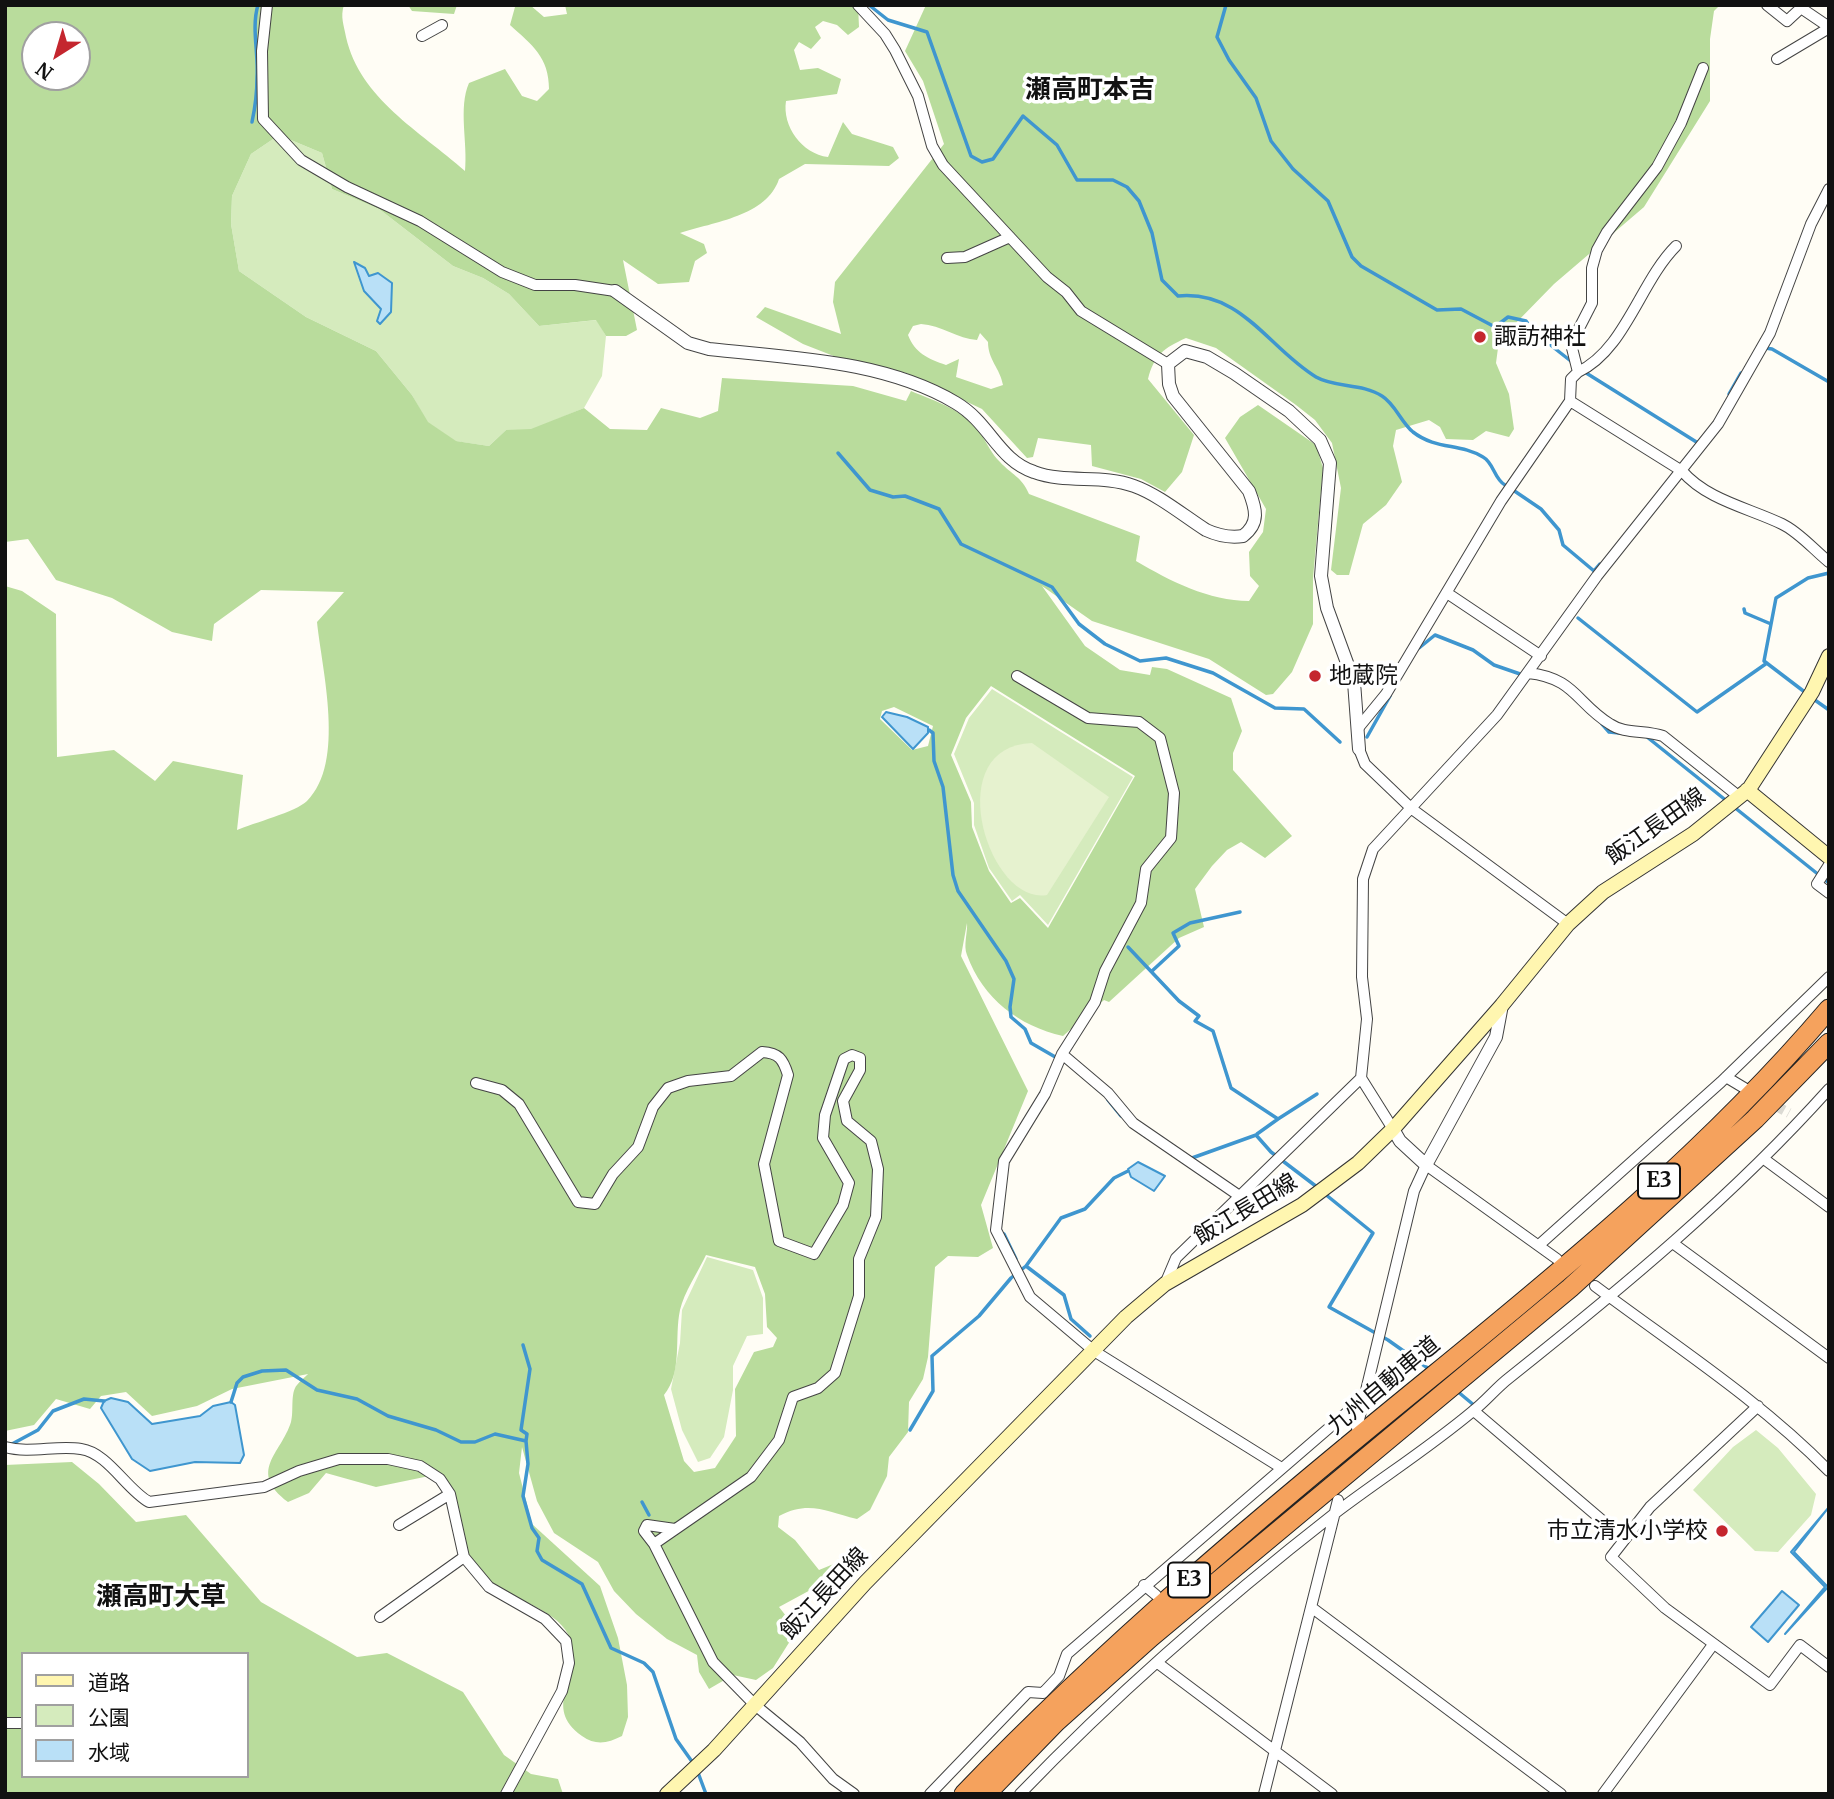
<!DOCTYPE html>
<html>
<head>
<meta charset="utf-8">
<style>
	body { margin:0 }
	#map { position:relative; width:1834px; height:1799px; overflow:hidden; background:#fffdf5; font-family:Merriweather,"Noto Sans JP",serif }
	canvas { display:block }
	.frame { position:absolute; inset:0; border:7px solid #111; pointer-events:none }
	.legend { position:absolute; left:21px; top:1652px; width:228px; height:126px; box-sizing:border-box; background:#fff; border:2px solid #a0a0a0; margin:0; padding:9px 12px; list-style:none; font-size:21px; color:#111 }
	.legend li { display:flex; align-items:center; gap:14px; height:35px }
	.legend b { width:35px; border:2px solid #a0a0a0 }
	.north { position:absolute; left:21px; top:21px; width:70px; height:70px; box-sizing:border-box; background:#fff; border:2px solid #a0a0a0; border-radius:50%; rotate:217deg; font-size:19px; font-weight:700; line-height:28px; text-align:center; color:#111 }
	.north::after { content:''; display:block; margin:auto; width:24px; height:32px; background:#c4262e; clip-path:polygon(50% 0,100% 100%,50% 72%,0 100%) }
</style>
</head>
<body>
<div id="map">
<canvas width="1834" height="1799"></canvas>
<div class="frame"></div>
<ul class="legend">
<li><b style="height:9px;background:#fff6b0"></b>道路</li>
<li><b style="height:19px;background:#d5ebbd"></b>公園</li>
<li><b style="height:19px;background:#b9e0f7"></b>水域</li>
</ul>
<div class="north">N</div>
</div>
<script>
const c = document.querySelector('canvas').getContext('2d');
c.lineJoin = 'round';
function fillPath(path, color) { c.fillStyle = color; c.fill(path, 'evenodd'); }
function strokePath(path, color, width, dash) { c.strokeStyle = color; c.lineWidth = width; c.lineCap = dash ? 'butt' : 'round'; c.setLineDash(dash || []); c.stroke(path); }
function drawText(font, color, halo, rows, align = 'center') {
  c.font = font + ' Merriweather,"Noto Sans JP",serif'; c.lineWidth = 7; c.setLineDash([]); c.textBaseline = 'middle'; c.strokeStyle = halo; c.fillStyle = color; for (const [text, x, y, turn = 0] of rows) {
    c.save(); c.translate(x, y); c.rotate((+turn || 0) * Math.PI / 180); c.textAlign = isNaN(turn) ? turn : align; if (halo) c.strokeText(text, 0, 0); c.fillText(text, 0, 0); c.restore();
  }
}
fillPath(new Path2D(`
	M279 135 322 153 332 189 379 209 453 266 483 278 509 294 539 326 597 320 606 336 602 376 584 408 531 430H506L489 446 455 441 427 422 412 395 376 351 306 317 239 271 231 224 232 196 251 154Z
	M992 689 1133 777 1048 925 1020 895 1012 901 989 868 974 825V803L954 754 969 718Z
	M707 1257 753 1270 763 1298V1334L747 1336 733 1366V1390L724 1437 710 1458 698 1462 682 1430 671 1389 680 1343 682 1310Z
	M1756 1430 1778 1448 1816 1494 1811 1515 1778 1552 1755 1551 1693 1490 1733 1447Z`), '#d5ebbd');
fillPath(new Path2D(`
	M5 5H344C340 17 344 25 346 37 360 99 420 131 465 171 468 143 458 108 469 83L505 69 522 96 537 101 549 89C549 57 532 45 510 25L515 7 530 5 544 17 567 14 565 5H858L859 27 848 35 837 25 823 21 815 27 821 38 811 49 799 42 794 50 800 70 818 68 841 79 837 94 786 101C782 126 802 154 828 157L843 122 852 134 893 147 899 158 889 166 805 164 779 179C767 216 714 222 680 233L704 244 707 253 695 261 689 282 658 284 623 260 637 330 626 336H606L596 320 539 326 509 294 483 278 453 266 379 209 332 189 322 153 279 135 251 154 232 196 231 224 239 271 306 317 376 351 412 395 428 422 456 441 489 446 506 430 531 429 584 408 610 429 647 430 661 408 700 418 718 411 722 378 853 386 906 401 911 391C935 401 967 411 981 434 988 445 991 453 1000 462 1011 474 1022 477 1029 494L1140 536 1136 561C1170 581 1209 601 1249 601L1259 586 1250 576 1249 552 1263 532 1266 509 1225 438 1240 417 1258 405 1316 445 1323 468 1313 578V624L1292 672 1273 694 1266 695 1209 659 1092 621 1042 586 1085 646 1120 670 1150 675 1152 667 1167 669 1231 698 1242 731 1233 753V770L1292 836 1265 858 1241 842 1227 850 1212 866 1195 889 1204 927 1179 938 1109 1002 1104 1000 1063 1036C1019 1026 983 999 967 955 963 946 968 931 967 923L961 956 1028 1091 981 1205 993 1248 978 1257 948 1256 935 1267 928 1357 923 1379 909 1402 908 1432 889 1457 887 1476 870 1510 857 1519C826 1512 810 1500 779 1516L778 1527 795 1540 819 1570 836 1563 839 1567 827 1581 779 1607 797 1630 773 1668 756 1680 733 1675 709 1689 699 1672 697 1655 667 1639 636 1614 614 1591 598 1562 554 1533 537 1501 522 1447 519 1473 532 1524 600 1586 618 1638 627 1685 628 1717 622 1736C608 1743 596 1746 582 1736 541 1707 582 1678 570 1639 562 1612 513 1599 493 1583 485 1576 473 1564 467 1555 455 1536 447 1497 439 1474L376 1487 326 1473 309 1493 288 1502C247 1471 281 1454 291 1422 294 1411 290 1393 297 1385 300 1381 305 1377 308 1374L232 1389 197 1406 152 1416 126 1392 101 1396 90 1409 56 1399 34 1425 5 1431V586L22 591 56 614 57 757 114 750 155 781 173 761 243 775 237 830C253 823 296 812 307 801 346 762 322 671 317 622L344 592 261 590 214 624 212 641 172 632 112 598 56 580 28 539 5 542ZM35 35H77V77H35ZM991 686 1135 776 1048 928 1020 898 1011 903 989 871 972 827 971 802 951 755 966 718ZM894 707 933 726 928 746 912 750 880 719 882 711ZM706 1255 755 1267 765 1294 767 1327 777 1338 773 1347 754 1352 735 1389 736 1436 715 1468 694 1472 684 1461 664 1395C683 1372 674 1337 680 1310 684 1292 698 1272 706 1255Z
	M408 5H457L454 14 412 11Z
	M926 5H1720L1714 11 1710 39V101L1644 207 1554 284 1513 326 1498 348 1496 363 1509 394 1514 429 1509 437 1486 431 1473 440 1446 439 1440 427 1429 420 1396 430 1393 446 1402 482 1386 505 1363 524 1349 575H1337L1331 570 1341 488 1332 443 1315 420 1296 405 1216 348 1186 338C1164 348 1154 355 1148 379L1194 435 1182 472 1165 492 1141 479 1092 466 1091 445 1038 438 1033 457 1027 458 982 409 906 373 849 362 803 344 756 317 765 307 841 334 833 302 835 282 944 144 923 81 905 51ZM921 324C941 325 958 339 977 340L980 333 988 342C988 360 1000 368 1003 385L991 389 956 377 959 359 946 365C928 359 915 353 908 335L913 326Z
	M72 1462 99 1484 136 1522 186 1515 261 1602 357 1657 387 1653 463 1692 504 1755 531 1774 558 1779 563 1794H5V1465ZM23 1654H247V1776H23Z`), '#b9dc9c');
fillPath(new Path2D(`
	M1032 743 1109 797 1047 895C988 906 939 746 1032 743Z`), '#e6f2cf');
const water = new Path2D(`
	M354 262 365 268 369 276 378 273 392 283 391 312 380 324 377 321 381 309 364 291Z
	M886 712 907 717 928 727V733L913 749 882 717Z
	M1138 1162 1165 1176 1154 1191 1131 1177 1128 1169Z
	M111 1398 128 1402 152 1424 200 1416 213 1406 231 1402 235 1405 244 1455 240 1463 195 1462 150 1471 132 1459 101 1408 104 1401Z
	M1829 1507 1794 1552 1828 1587 1785 1634 1825 1587 1791 1552Z
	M1782 1591 1799 1605 1768 1642 1751 1627Z`);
fillPath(water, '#b9e0f7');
strokePath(water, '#3f96cf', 2);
strokePath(new Path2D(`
	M869 5 888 20 927 32 971 156 982 162 993 159 1023 116 1057 145 1077 180H1113L1127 187 1139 201 1152 233 1162 280 1178 296C1242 290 1268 348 1316 377 1335 388 1362 383 1382 396 1395 404 1401 422 1413 432 1436 450 1460 443 1483 457 1494 463 1494 479 1505 485
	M1226 5 1217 37 1229 60 1256 98 1271 141 1293 169 1328 201 1352 257 1361 266 1437 310 1461 309 1495 327 1508 317 1526 321 1534 332 1572 362
	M252 122C255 108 257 92 257 78 259 55 251 28 258 5
	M1765 348 1772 349 1829 382
	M1583 371 1698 443
	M1729 394 1741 373
	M838 453 870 490 893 497 905 496 939 509 961 544 1052 587 1079 624 1105 644 1140 661 1166 658 1213 673 1275 708 1304 709 1340 742
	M1513 490 1541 509 1559 530 1563 545 1594 571 1600 564
	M1744 609 1745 613 1771 624
	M1578 618 1697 712 1767 663
	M1419 648 1435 635 1473 650 1494 665 1523 675
	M1806 693 1764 661 1776 598 1808 578 1829 573
	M1812 698 1829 710
	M1602 724 1609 732 1619 733
	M929 730 933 733 934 761 943 787 953 875 958 891 1006 961 1014 979 1010 1007 1011 1017 1025 1029 1031 1043 1057 1058
	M1367 737 1390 696
	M1647 737 1728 802
	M1734 807 1829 883
	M1128 947 1179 1001 1199 1016 1195 1021 1213 1031 1231 1088 1278 1119 1257 1134
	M1152 971 1179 946 1173 933 1190 923 1240 912
	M1108 1100 1121 1116
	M1278 1119 1317 1094
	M1192 1158 1256 1135 1271 1152 1317 1187
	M1325 1194 1373 1233 1329 1307 1388 1340 1429 1369
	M1004 1234 1016 1259
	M1026 1266 1061 1218 1085 1209 1114 1178 1128 1171
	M523 1345 530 1369 521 1430 527 1434 526 1441
	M1457 1391 1475 1406
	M231 1402 237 1383 243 1377 262 1371 286 1370 317 1390 357 1399 388 1416 436 1430 461 1442H475L495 1434 526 1441 528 1464 523 1496 532 1528 539 1538 537 1551 542 1560 582 1584 611 1648 644 1663 653 1672 676 1739 693 1763
	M910 1430 933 1391 932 1356 979 1316 1011 1278 1026 1266 1064 1295 1071 1319 1090 1336
	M12 1444 38 1430 53 1411 84 1399 104 1401
	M642 1502 649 1515
	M697 1770 706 1794`), '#3f96cf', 3.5);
strokePath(new Path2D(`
	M1749 1091 1789 1113`), '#dbdad3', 10, [10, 5]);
const minor = new Path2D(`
	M267 5 262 51 263 119 301 160 347 187 420 221 502 272 535 285H575L615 291
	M858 5 885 34 895 50 918 96 932 146 943 165 1047 277 1066 292 1081 311 1168 364
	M1767 5 1787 21 1801 8 1829 27
	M422 36 442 25
	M1777 59 1829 28
	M947 258 965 257 1010 237
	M1578 372C1625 350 1640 282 1676 246
	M1570 401 1682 471C1707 500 1749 508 1782 524 1799 532 1814 550 1829 562
	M1447 593 1541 656
	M1528 673C1575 678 1576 703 1610 724 1624 734 1646 730 1663 736L1737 795
	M1017 676 1088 718 1139 722 1160 738 1174 793 1171 838 1146 869 1141 903 1105 971 1095 1002 1062 1054 1045 1094 1004 1161 996 1230 1030 1297 1094 1351 1280 1467
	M1359 727 1386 694 1501 501 1570 401 1571 379 1578 372 1571 344 1592 303V268L1597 250 1607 232 1657 167 1681 123 1703 68
	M1359 749 1365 764 1412 809 1568 924
	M1829 865 1817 884 1829 893
	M1062 1054 1108 1093 1133 1123 1241 1197
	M1726 1077 1746 1089
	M1361 1078 1393 1129
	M476 1083 502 1090 519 1104 578 1202 595 1204 613 1174 638 1147 653 1107 668 1088 688 1081 731 1076 762 1052C779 1053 783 1059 788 1075L764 1164 779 1241 814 1254 843 1205 849 1183 823 1138 825 1115 844 1059 852 1055 860 1058V1070L843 1101 847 1121 871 1141 878 1169 876 1217 859 1259V1296L835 1373 818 1388 793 1397 779 1440 751 1477 654 1544 713 1662 755 1705 800 1742 833 1779 854 1794
	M1764 1159 1829 1207
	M1674 1244 1829 1358
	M1539 1245 1721 1082 1829 977
	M1165 1284 1176 1258 1361 1078 1367 1019 1362 977 1363 879 1373 849 1497 715 1597 576 1718 424 1770 333 1811 224 1829 189
	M1595 1286C1675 1346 1758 1399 1829 1471
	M1758 1406 1650 1507 1611 1557 1665 1608 1770 1685 1800 1645 1829 1667
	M1474 1411 1624 1539
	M1357 1428 1414 1191 1426 1165 1557 1259
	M5 1447C30 1454 56 1445 81 1449 108 1453 126 1489 149 1502L264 1487 299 1471 339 1459H388L420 1466 440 1479 450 1494 464 1557 489 1587 545 1619 566 1641 569 1663 562 1691 506 1794
	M399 1525 450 1494
	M654 1544 644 1531 647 1525 675 1529
	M1144 1585 1156 1595
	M1311 1607 1561 1794
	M380 1617 464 1557
	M1159 1664 1332 1794
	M5 1723H23
	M930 1794 1028 1692 1043 1693 1059 1676 1067 1654 1366 1396
	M1020 1794C1117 1693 1224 1600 1334 1514 1380 1479 1429 1448 1473 1411 1486 1401 1496 1388 1509 1378 1622 1288 1732 1197 1829 1089
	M1264 1794 1338 1500
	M1603 1794 1712 1646`);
const tertiary = new Path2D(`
	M615 291 688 343 709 349C790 358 884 360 956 403 990 423 998 460 1034 472 1066 484 1102 474 1134 486 1159 495 1184 516 1206 530 1219 536 1230 538 1243 536 1260 523 1256 509 1249 491L1173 396 1169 384 1168 364 1185 351 1207 357 1234 373 1289 411 1320 440 1330 463 1321 576 1327 608 1354 682 1359 749
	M1393 1129 1400 1141 1426 1165 1496 1037 1502 1005`);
const secondary = new Path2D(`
	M1747 790 1829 857
	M667 1794 714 1750 865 1583 1126 1317 1165 1284 1302 1205 1358 1163 1393 1129 1502 1005 1568 924 1603 892 1693 834 1749 789 1812 692 1829 656`);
const motorway = new Path2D(`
	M964 1794C1108 1644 1267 1511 1428 1380 1569 1265 1711 1148 1829 1009
	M986 1794 1056 1722 1151 1637 1570 1288 1755 1119 1829 1043`);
strokePath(minor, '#444', 12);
strokePath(tertiary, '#444', 14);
strokePath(secondary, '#333', 16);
strokePath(motorway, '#222', 21);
strokePath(minor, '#fff', 10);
strokePath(tertiary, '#fff', 12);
strokePath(secondary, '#fff6b0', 14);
strokePath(motorway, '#f5a25d', 19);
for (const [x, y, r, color] of [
	[1480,337,7,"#c4262e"],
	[1315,676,7,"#c4262e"],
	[1722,1531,7,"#c4262e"]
]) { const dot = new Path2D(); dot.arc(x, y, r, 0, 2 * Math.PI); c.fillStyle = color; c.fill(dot); strokePath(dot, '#fff', 2.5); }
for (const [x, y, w] of [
	[1659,1181,42],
	[1189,1580,42]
]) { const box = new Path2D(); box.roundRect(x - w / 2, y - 17.5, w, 35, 5); c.fillStyle = '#fff'; c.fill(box); strokePath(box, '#111', 2); }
drawText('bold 21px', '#111', null, [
	["E3",1659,1181],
	["E3",1189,1580]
]);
drawText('23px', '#111', '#fff', [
	["諏訪神社",1494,337],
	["地蔵院",1329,676],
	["市立清水小学校",1708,1531,"right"]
], 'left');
drawText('23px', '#111', '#fff', [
	["飯江長田線",1656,827,-35],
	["飯江長田線",1246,1210,-31],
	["九州自動車道",1384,1386,-40],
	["飯江長田線",825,1594,-47]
]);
drawText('bold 26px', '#111', '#fff', [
	["瀬高町本吉",1090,91],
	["瀬高町大草",161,1598]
]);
</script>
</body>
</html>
